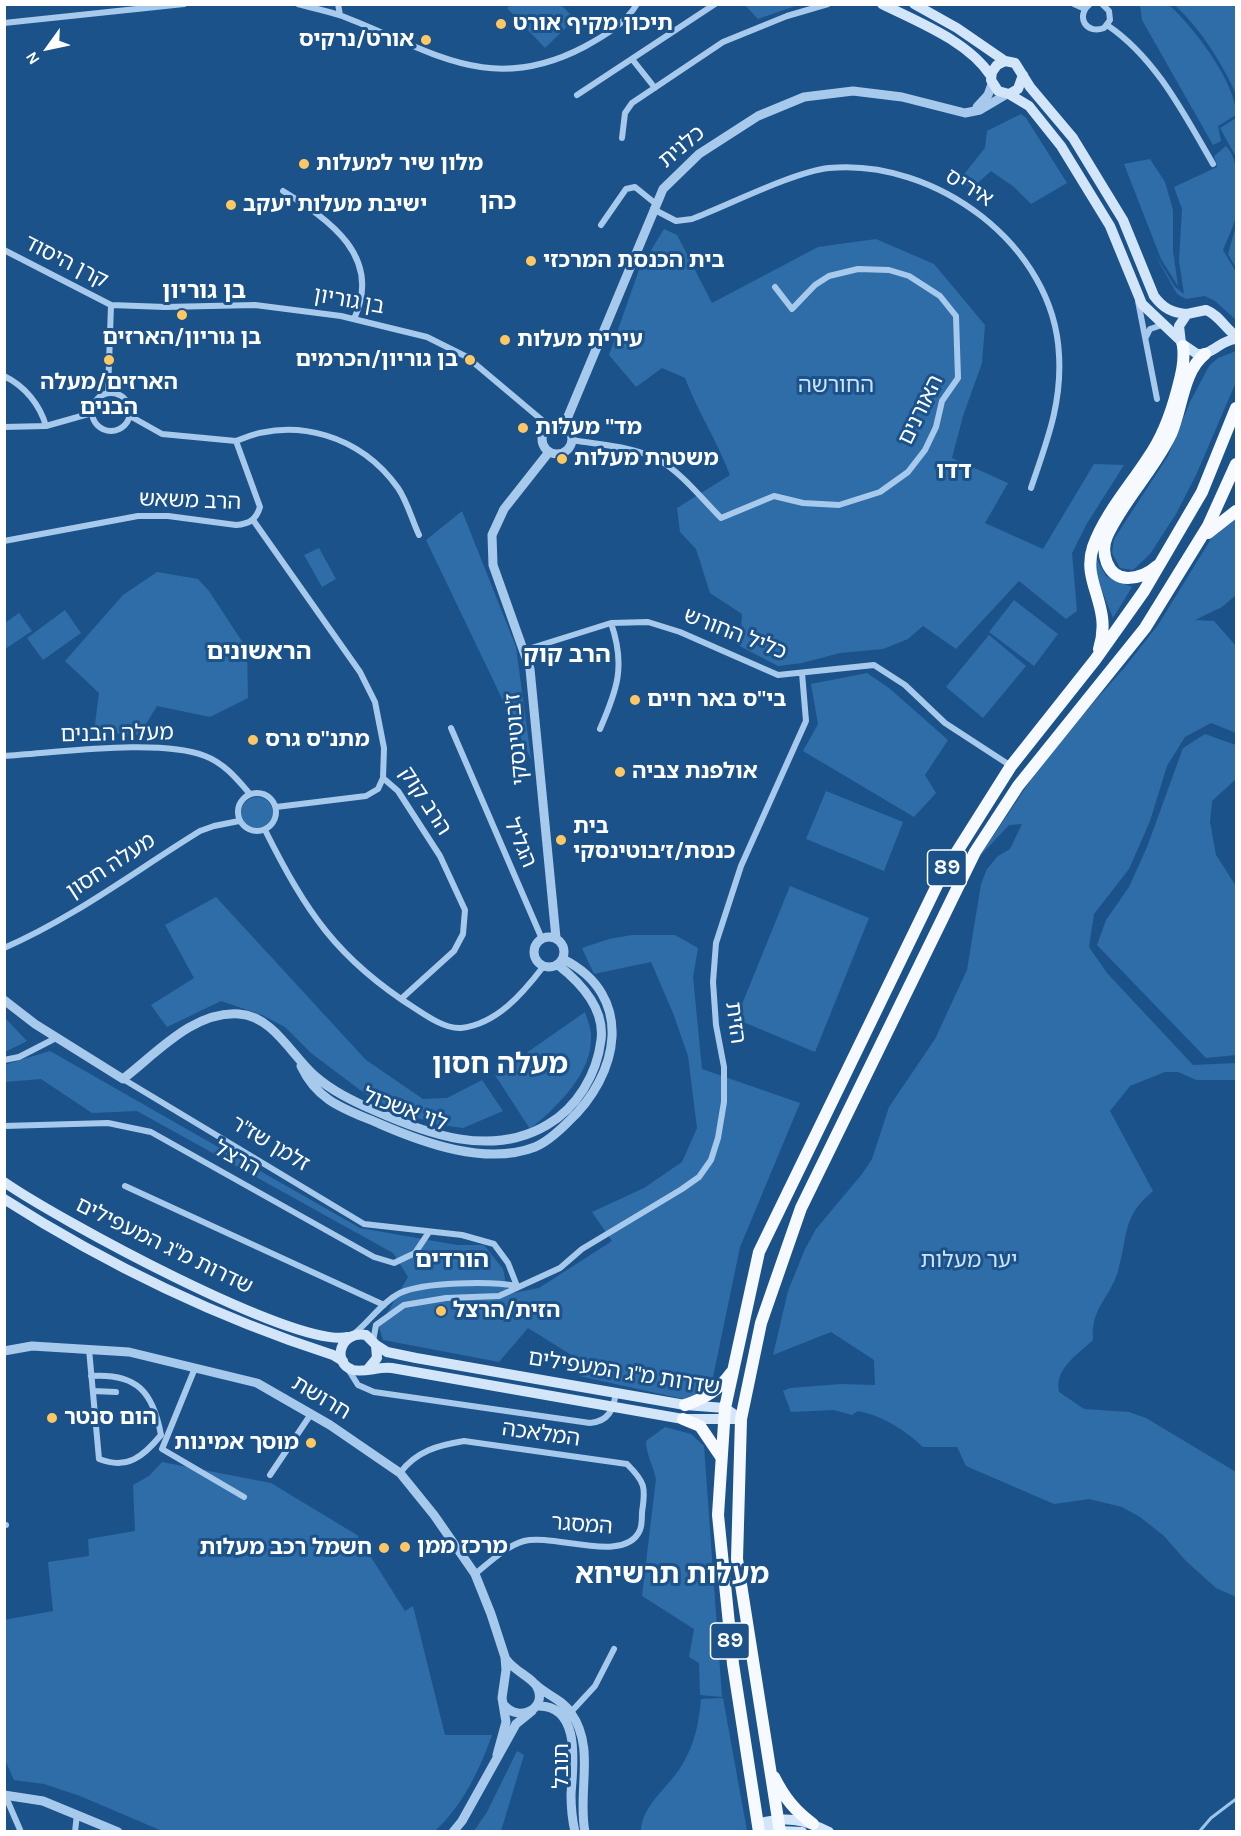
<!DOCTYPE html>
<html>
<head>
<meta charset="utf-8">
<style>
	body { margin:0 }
	#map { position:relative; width:1241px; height:1836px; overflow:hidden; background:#1c528a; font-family:Karla,sans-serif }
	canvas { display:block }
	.frame { position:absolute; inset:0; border:6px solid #fff; pointer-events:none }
	.north { position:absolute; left:18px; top:18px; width:60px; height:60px; -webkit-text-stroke:4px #1c528a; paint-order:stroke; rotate:237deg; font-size:16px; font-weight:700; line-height:24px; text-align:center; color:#fff }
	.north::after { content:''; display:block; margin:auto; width:21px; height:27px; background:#fff; clip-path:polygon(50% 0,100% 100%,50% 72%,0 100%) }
</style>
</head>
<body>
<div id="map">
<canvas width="1241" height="1836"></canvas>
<div class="frame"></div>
<div class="north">N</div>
</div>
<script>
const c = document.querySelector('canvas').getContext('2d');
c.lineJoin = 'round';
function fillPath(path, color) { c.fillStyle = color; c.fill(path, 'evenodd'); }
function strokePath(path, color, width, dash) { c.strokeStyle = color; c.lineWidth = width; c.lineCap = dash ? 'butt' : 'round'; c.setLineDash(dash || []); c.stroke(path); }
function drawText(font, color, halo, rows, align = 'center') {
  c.font = font + ' Karla,"Noto Sans Hebrew",sans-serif'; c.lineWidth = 6; c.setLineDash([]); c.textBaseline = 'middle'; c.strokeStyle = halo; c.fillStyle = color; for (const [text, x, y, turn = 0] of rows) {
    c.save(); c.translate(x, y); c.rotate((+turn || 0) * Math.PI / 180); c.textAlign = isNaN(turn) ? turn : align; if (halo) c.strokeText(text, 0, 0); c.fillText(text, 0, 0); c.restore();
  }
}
fillPath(new Path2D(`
	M510 5H561L575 19 545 48 507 8Z
	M745 5H798L758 19Z
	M1140 5H1169C1192 25 1237 83 1236 115L1218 126 1221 141 1213 145 1142 20Z
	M1175 5H1236V94C1221 61 1201 30 1175 5Z
	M1021 114 1026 118 1067 183 1031 204 1014 187 991 171 973 187 957 183 985 148 987 131Z
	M1236 118V157L1220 128Z
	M1226 146C1239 157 1240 198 1236 215 1234 227 1227 239 1223 250L1236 272V320L1215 301 1205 296 1186 299 1177 294 1153 251 1175 287 1184 294 1179 260 1182 209 1174 187 1217 167 1214 156Z
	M1150 159 1165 182 1173 210V251L1178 286 1161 259 1124 164Z
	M1236 226V268L1228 254Z
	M664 229 677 235 712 303 818 247 876 239 934 264 985 325 982 363 963 416 952 458 1008 483 985 523 1043 549 1094 464 1124 465 1086 525 1072 553 1077 611 1066 619 1019 581 956 649 923 626 908 639 883 649 840 653 802 663 778 666 740 646 742 614 710 593 696 549 680 532 677 508 730 475C717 441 698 412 685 378L662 368 636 387 609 355 639 270Z
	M1236 351V382L1196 475 1176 514 1150 554 1133 570 1120 568 1112 553 1114 539 1168 456 1190 402 1209 366 1218 358Z
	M462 511 516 647 531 759 426 540Z
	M1236 517V595L1222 607 1195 620 1214 621 1236 646V733L1211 723 1185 737 1167 766 1150 821 1129 869 1094 914 1089 947 1107 973 1193 1065 1236 1063V1080H1196L1178 1072H1165L1130 1086 1110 1111 1153 1191C1122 1216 1128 1236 1118 1271 1110 1298 1090 1309 1093 1340 1077 1355 1054 1369 1059 1392L1084 1409 1129 1412 1146 1418 1236 1472V1597L1216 1588 1186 1561 1164 1536 1140 1517 1122 1507 1089 1499 1054 1504 966 1466 957 1447H923C905 1430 883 1416 858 1411L852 1415 834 1410 791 1412 783 1391 790 1388 841 1384 875 1385 874 1360 831 1332 773 1355 788 1291 805 1249 816 1229 862 1174 872 1159 889 1107 935 1039 967 970 981 884 987 869 998 856 1010 849 1022 824 1009 825 979 857 1049 753 1125 667 1158 625 1214 534Z
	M319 548 336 579 322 587 304 555Z
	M1096 558 1106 576 1132 587 1113 618 1096 576Z
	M157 572 198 579 209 591 247 649 248 698 210 717 157 706 139 735 94 732 99 693 65 661 123 595Z
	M1014 600 1058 634 1034 666 989 632Z
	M65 610 81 633 43 660 27 638Z
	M19 613 32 631 5 649V623Z
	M989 635 1026 666 983 718 946 687Z
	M867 673 889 688 948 740 925 775 936 793 914 817 803 751 818 724 811 684Z
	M1205 734 1236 745V779L1212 801 1210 822 1216 855 1236 886V1055L1206 1058 1097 945 1106 920 1129 887 1147 847 1183 748Z
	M826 791 903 822 884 871 806 839Z
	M241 813a16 16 0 1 1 32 0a16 16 0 1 1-32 0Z
	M790 886 869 918 815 1052 736 1019Z
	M216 897 366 1060 423 1099 447 1098 482 1080 503 1111 463 1128 434 1124 376 1102 311 1053 285 1027 262 1015 221 1001 167 1027 151 1005 194 978 165 925Z
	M632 935H675L698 948 693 977 702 1069 800 1103 740 1247 712 1382 696 1394 683 1399 579 1376 573 1356 528 1328 499 1362 383 1340 379 1327 408 1277 393 1253 137 1111 92 1113 41 1079 5 1082 4 1065 50 1051 360 1228 457 1245H484L503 1269 508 1294 539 1288 612 1241 592 1212 644 1188 682 1162 697 1128 688 1056 673 1013 651 962 594 974 582 948 609 939Z
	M585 1012C587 1019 591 1028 591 1035 593 1073 557 1107 530 1129L495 1075Z
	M4 1017 27 1041 5 1052H4Z
	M665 1427 691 1434 704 1446 722 1697 700 1695 699 1663 689 1657 694 1629 642 1596 656 1479C653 1465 646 1454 646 1441Z
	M162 1462 271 1483 357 1535 405 1611 413 1606 445 1735H492C479 1771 463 1805 435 1831H162L80 1796 44 1784 14 1780 5 1760 4 1620 53 1611 48 1562 89 1556 88 1539 135 1531 133 1485 149 1476Z
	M723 1698 747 1831H641C641 1806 670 1786 682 1765 695 1744 699 1722 701 1699Z
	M517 1751 524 1755 501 1831H474L487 1812Z`), '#2f6da8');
strokePath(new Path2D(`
	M1199 1832 1211 1818 1236 1799`), '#9ac6ee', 3);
strokePath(new Path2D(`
	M298 4C312 8 328 11 342 16 431 50 489 97 584 47 604 36 625 24 637 4
	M338 4 340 15
	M1074 4 1085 9
	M1090 4C1075 16 1086 35 1104 28L1110 20 1109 11 1102 4
	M4 23 184 4
	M1107 25C1156 58 1184 114 1213 164
	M632 59 655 88
	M577 95 715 4
	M622 138 625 113 632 103 723 42 787 16 828 4
	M283 191C330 220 383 257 354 319
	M653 209 676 221 692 219C729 205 793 172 829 168 935 158 1054 245 1059 355 1062 405 1046 443 1031 488
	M601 225 626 189 635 187 656 204
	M4 250 111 305 165 307 255 305 341 316 427 337 467 357 549 426
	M1138 301 1157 399
	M1146 337 1150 329 1162 325
	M4 376C25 386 40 405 46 426
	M92 412a19 19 0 1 1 38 0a19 19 0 1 1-38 0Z
	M108 393 111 305
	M4 427 46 426 92 413
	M572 440C600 445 633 446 659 460 683 474 701 498 721 518L774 496 803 503 839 505 880 492 908 472 925 450 936 427 942 401 958 378 956 316 940 296 909 276 889 270 858 269 829 276 815 285 792 309 775 287
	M236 441C295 415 361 436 398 488 407 501 412 520 419 535
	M253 520 360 672 375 702 384 748 383 778 378 789 366 796 276 807
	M4 541 138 516H168L236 525C249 524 256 520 260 507L236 441 162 434 130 416
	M525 650 611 623 648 622 680 632 778 675 874 665 905 685 945 723 1011 766
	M451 728 542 939
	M600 729C617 690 626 666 611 623
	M4 756C57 753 159 738 205 756 224 763 237 779 250 794
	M383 778 398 791 440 856 465 910 463 934 454 951 401 999
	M238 812a19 19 0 1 1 38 0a19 19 0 1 1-38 0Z
	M265 830C306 912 337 959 416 1009 428 1017 446 1029 461 1028 497 1024 523 993 543 967
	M4 948C75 917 135 871 200 831L214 826 239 821
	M4 1060 19 1057 56 1038
	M123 1079 364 1224 462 1235 494 1244 508 1263 517 1286
	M4 1126 108 1123 151 1132 374 1257 394 1263 415 1253 429 1232
	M125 1186 384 1305
	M355 1333C370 1321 382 1302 400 1293 424 1282 491 1281 517 1286
	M373 1341 376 1325 404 1305 446 1298 499 1296 560 1268 582 1249 682 1189 699 1177 711 1160 718 1138 724 1102V1067L716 1025 713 982 716 943 741 866 806 721 802 673
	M89 1349 99 1459C127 1470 143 1457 161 1435 153 1392 137 1373 91 1376
	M195 1368 162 1449 244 1497
	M348 1369 358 1385 374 1392 590 1423C609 1421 613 1410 616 1393
	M93 1391 116 1392
	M400 1473C416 1451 439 1445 464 1441L627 1464C645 1482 646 1487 642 1512 642 1518 642 1525 640 1530 625 1565 554 1533 524 1541 506 1546 489 1563 475 1574
	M270 1475 311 1414
	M4 1525H6
	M571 1712 595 1686 614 1649
	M5 1795 21 1832
	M75 1832 77 1814`), '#a7caec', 6);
strokePath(new Path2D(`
	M977 107 988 95 992 84
	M542 439a15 15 0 1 1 30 0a15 15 0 1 1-30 0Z
	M564 426 663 189 699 154 758 116 804 97 853 91 902 97 965 113 980 110 1007 94
	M549 452 504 509 492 535 493 565 530 669 556 938
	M534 952a15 15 0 1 1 30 0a15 15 0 1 1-30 0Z
	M4 1000 35 1024 123 1079C157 1053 193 1011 239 1014 273 1016 292 1056 315 1076 332 1091 353 1101 373 1110 427 1134 491 1158 547 1125 577 1108 597 1074 601 1040 605 1009 581 983 558 965
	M301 1066C318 1102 345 1109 380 1124 424 1143 486 1166 535 1147 547 1142 559 1131 568 1122 619 1075 636 996 563 959
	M4 1351 32 1346 129 1352 257 1383 330 1425 400 1473 434 1515 475 1574 491 1614 505 1657 506 1670 502 1698 506 1722 497 1755
	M535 1684C546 1695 562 1699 571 1713 596 1748 577 1792 585 1832
	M505 1706C519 1722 548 1709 537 1687 532 1677 515 1672 506 1659
	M536 1706C582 1703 573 1766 571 1794 571 1806 572 1819 575 1832
	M4 1795 43 1801 118 1832
	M453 1832 462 1821 516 1724 532 1711`), '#a7caec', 9);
strokePath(new Path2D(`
	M882 4C918 22 968 41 991 76
	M914 4 957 28 1005 61
	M1023 75 1018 89 1009 94 998 91 991 80 992 72 997 65 1005 61 1015 63 1030 87 1073 138 1123 220 1154 296C1163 308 1172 313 1187 314
	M1009 94 1029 106 1061 146 1110 226 1142 304 1180 340
	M1236 336C1225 328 1219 315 1206 310L1187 314 1179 326 1181 343 1197 354C1213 355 1220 340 1236 339
	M4 1182C56 1218 295 1349 348 1337
	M4 1199C106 1264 218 1318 333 1355L343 1361
	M376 1345 387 1352 416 1358 685 1405 725 1408 741 1419
	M368 1369 377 1358 376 1345 366 1335C340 1330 331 1363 353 1370 365 1373 379 1366 392 1368L683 1419H741
	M758 1824C785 1816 804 1819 829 1832
	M758 1824 779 1831 802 1832`), '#d3e6f9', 10);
strokePath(new Path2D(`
	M1208 533 1236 511
	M1157 566C1149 573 1138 578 1128 578 1107 578 1100 552 1107 536 1124 499 1154 470 1171 434 1182 409 1183 371 1205 354
	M1099 649C1113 605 1081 583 1093 547 1104 515 1130 486 1148 458 1162 438 1171 414 1177 391 1181 376 1185 362 1183 346
	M685 1405C705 1398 719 1390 731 1373
	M683 1419 700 1426 721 1457
	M774 1777C784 1797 795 1811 813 1824
	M759 1832 733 1664 718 1515 725 1408 759 1252 941 877 1011 766 1095 660 1144 591 1202 492 1236 408
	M780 1832 737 1559 741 1419 761 1323 801 1208 975 852 1018 786 1145 628 1208 526 1236 464`), '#f6faff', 12);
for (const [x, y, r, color] of [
	[501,24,6,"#fdc864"],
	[426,40,6,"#fdc864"],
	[304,164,6,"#fdc864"],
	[231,205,6,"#fdc864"],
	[531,261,6,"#fdc864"],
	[182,315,6,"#fdc864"],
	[505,340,6,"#fdc864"],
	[109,360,6,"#fdc864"],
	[470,360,6,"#fdc864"],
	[523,428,6,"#fdc864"],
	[562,459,6,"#fdc864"],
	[635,700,6,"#fdc864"],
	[253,740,6,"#fdc864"],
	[620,772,6,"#fdc864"],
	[561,840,6,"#fdc864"],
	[441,1311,6,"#fdc864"],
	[52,1418,6,"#fdc864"],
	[311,1443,6,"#fdc864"],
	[405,1547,6,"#fdc864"],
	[384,1548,6,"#fdc864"]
]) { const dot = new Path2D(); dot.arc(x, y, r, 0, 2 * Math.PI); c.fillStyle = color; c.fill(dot); strokePath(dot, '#1c528a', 2); }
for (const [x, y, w] of [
	[947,868,39],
	[730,1641,39]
]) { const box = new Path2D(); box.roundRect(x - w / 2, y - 18, w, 36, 4.5); c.fillStyle = '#1c528a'; c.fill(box); strokePath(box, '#fff', 1.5); }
drawText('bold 21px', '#fff', null, [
	["89",947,868],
	["89",730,1641]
]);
drawText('bold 22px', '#fff', '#1c528a', [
	["תיכון מקיף אורט",513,24],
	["אורט/נרקיס",414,40,"right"],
	["מלון שיר למעלות",316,164],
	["ישיבת מעלות יעקב",243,205],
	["בית הכנסת המרכזי",543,261],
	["בן גוריון/הארזים",182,338,"center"],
	["עירית מעלות",517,340],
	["בן גוריון/הכרמים",458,360,"right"],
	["הארזים/מעלה",109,383,"center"],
	["הבנים",109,408,"center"],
	["מד\" מעלות",535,428],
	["משטרת מעלות",574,459],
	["בי\"ס באר חיים",647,700],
	["מתנ\"ס גרס",265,740],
	["אולפנת צביה",632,772],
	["בית",573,827],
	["כנסת/ז׳בוטינסקי",573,852],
	["הזית/הרצל",453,1311],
	["הום סנטר",64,1418],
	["מוסך אמינות",299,1443,"right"],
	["מרכז ממן",417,1547],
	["חשמל רכב מעלות",372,1548,"right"]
], 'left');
drawText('22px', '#fff', '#1c528a', [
	["כלנית",682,147,-40],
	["איריס",969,188,32],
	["קרן היסוד",66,262,27],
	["בן גוריון",349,301,10],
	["האורנים",921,410,-64],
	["הרב משאש",190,501,2],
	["כליל החורש",735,634,21],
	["מעלה הבנים",117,734,-1],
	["ז'בוטינסקי",517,739,-95],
	["הרב קוק",425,801,57],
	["הגליל",520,843,67],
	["מעלה חסון",111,866,-33],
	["הזית",735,1023,82],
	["לוי אשכול",405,1110,20],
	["זלמן שז\"ר",270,1144,31],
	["הרצל",237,1159,29],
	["שדרות מ\"ג המעפילים",164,1246,26],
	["שדרות מ\"ג המעפילים",624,1373,9],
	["חרושת",321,1398,31],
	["המלאכה",541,1434,8],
	["המסגר",582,1525,4],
	["תובל",562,1766,-90]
]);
drawText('22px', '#cce3f9', '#1c528a', [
	["החורשה",836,386],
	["יער מעלות",969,1261]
]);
drawText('bold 24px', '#fff', '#1c528a', [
	["כהן",498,202],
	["בן גוריון",204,291],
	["דדו",954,471],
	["הראשונים",259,652],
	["הרב קוק",567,655],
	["הורדים",452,1260]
]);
drawText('bold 28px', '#fff', '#1c528a', [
	["מעלה חסון",500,1065],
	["מעלות תרשיחא",672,1575]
]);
</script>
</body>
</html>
